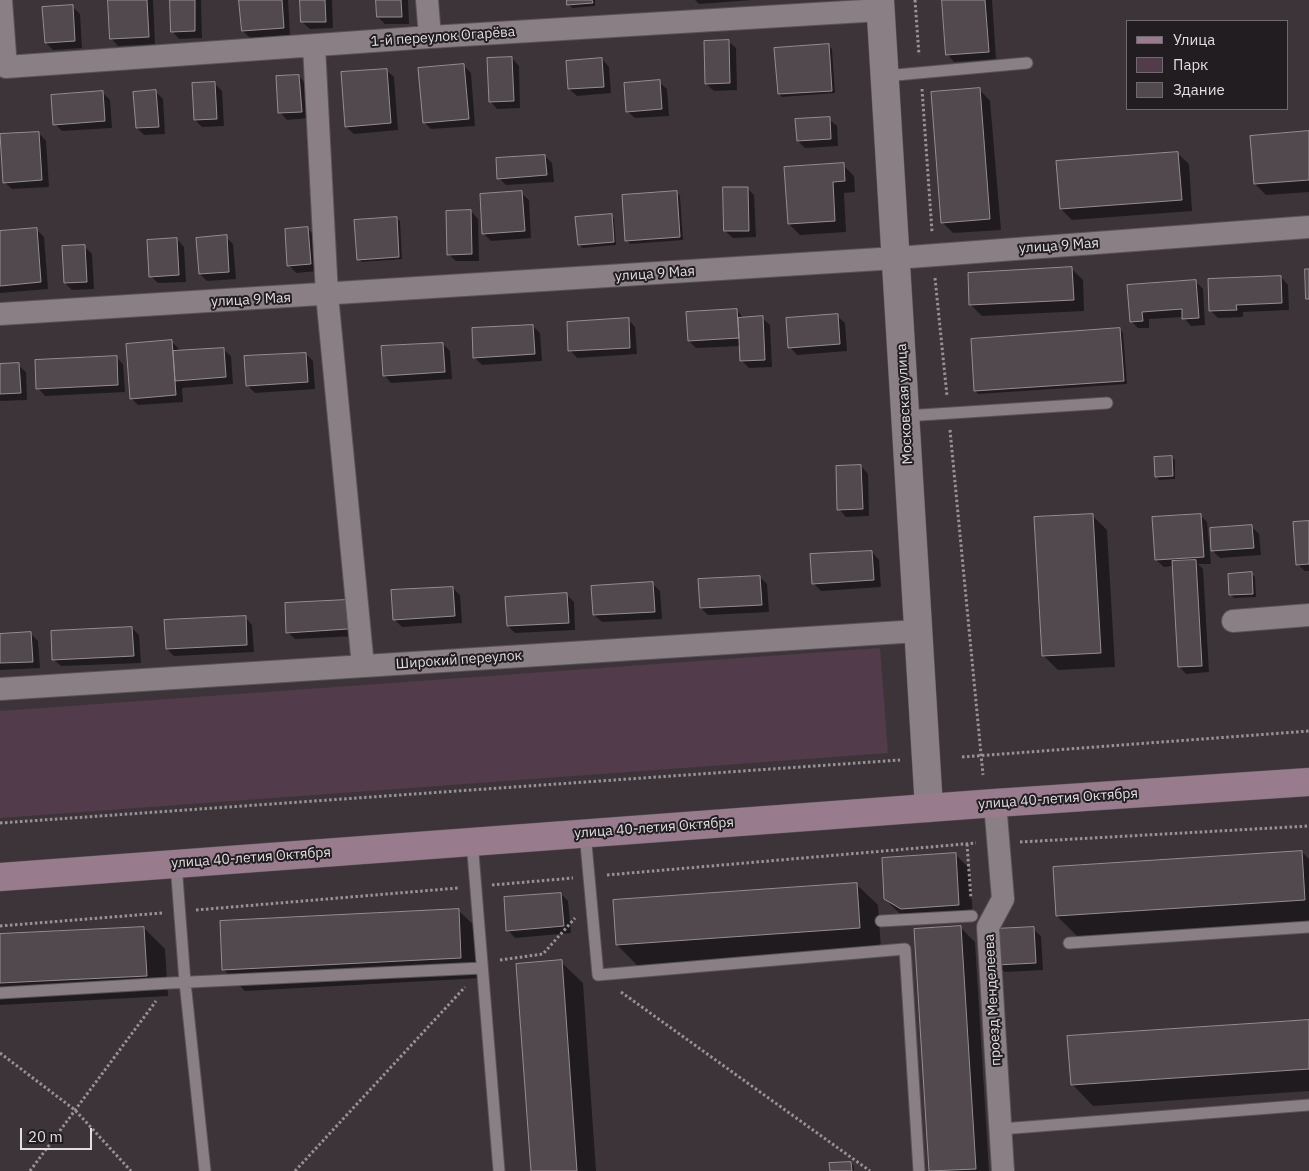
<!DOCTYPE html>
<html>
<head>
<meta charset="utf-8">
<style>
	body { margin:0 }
	#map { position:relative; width:1309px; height:1171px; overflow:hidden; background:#3d3439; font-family:"IBM Plex Sans",sans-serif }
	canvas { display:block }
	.legend { position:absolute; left:1126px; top:20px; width:162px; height:90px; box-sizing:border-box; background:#211d20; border:1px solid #6f6a6d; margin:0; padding:6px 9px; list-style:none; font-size:15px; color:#e3dee1 }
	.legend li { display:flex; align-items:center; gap:10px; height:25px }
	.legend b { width:25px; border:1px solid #6f6a6d }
	.scale { position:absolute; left:20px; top:1128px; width:72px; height:22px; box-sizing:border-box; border:2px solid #e3dee1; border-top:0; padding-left:6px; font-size:15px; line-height:18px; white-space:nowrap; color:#e3dee1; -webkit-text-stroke:4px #211d20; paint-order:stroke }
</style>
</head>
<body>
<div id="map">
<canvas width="1309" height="1171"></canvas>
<ul class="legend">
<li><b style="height:6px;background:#987c8e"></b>Улица</li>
<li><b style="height:14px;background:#523b4a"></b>Парк</li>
<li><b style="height:14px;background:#52494f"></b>Здание</li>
</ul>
<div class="scale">20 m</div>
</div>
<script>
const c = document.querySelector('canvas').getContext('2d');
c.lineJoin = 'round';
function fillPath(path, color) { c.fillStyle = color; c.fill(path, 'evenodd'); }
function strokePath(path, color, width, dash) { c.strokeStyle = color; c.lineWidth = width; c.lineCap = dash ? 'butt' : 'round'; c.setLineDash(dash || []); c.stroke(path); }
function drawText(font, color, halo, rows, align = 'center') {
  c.font = font + ' "IBM Plex Sans",sans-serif'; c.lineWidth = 4; c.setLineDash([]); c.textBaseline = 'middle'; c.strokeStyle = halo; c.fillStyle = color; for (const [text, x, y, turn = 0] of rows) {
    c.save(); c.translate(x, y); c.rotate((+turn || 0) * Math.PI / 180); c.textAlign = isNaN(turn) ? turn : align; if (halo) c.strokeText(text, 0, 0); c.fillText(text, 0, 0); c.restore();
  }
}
fillPath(new Path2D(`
	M880 648 888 753 0 818V711Z`), '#523b4a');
fillPath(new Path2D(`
	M109 0H153L155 44 118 46 111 38Z
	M171 0H201L202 38 179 39 172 31Z
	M240 0H288L290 35 250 38 243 31Z
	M302 0H332L333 28 310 29 302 22Z
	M378 0H408L409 24H385L378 17Z
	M568 0H595V6L572 8 569 4Z
	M695 0H752L699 4Z
	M943 0H992L996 59 954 62 947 54Z
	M72 6 80 14 82 48 53 50 46 43 44 8Z
	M728 41 736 48 737 90 714 91 706 84Z
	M829 46 832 49 835 93 782 97 779 94Z
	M512 58 519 66 520 108 497 109 490 101Z
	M602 59 609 67 611 93 577 96 569 89Z
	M464 66 471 73 475 126 431 129 424 122Z
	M386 70 394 77 398 130 354 134 346 127Z
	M299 76 306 84 308 118 287 120 280 112Z
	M659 82 667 89 669 116 635 118 627 111Z
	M214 83 222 91 224 126 202 127 195 120Z
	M979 89 990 101 1001 230 953 233 942 222Z
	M156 92 163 99 165 134 144 135 137 128Z
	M103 93 110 100 112 128 62 131 55 124Z
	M829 119 837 126 838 146 805 148 798 141Z
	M39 133 46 141 49 187 12 189 4 182Z
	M1309 133V192L1266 195 1255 184Z
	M1177 153 1189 164 1192 211 1072 220 1061 209 1057 162Z
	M545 156 552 163 554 182 506 185 499 178Z
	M843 165 854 176 855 192 844 193 846 232 800 235 789 224Z
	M747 188 754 195 756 237 733 238 725 231Z
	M676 192 680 196 683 240 630 244 627 240Z
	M521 193 529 200 531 238 491 241 484 234Z
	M471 211 478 219 479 261H456L448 254Z
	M611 215 614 218 616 245 582 248 579 244Z
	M396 218 400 221 402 259 362 262 359 259Z
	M36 229 44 237 48 289 0 293V232Z
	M308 229 315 236 318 271 296 273 289 265Z
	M226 237 233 244 236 279 207 281 200 274Z
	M177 239 184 247 186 282 158 283 151 276Z
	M84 246 92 254 94 289 72 290 65 283Z
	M1072 269 1083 280 1084 311 982 316 971 305 969 274Z
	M1281 277 1288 285 1289 310 1243 312V317L1218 318 1211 311Z
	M1195 281 1203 289 1205 325 1191 326 1183 317 1149 319V328H1138L1131 321 1129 286Z
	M737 310 744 319 762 318 770 325 772 367 749 368 742 361 741 346 696 348 689 341Z
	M837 316 845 323 847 351 797 355 790 347Z
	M628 319 635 327 637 354 577 358 570 350Z
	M533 326 540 333 542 361 482 365 474 357Z
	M1120 329 1123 333 1127 384 978 394 975 390Z
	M172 342 179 349V352L223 349 231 356 233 384 182 388 183 402 138 405 131 398Z
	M443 344 450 351 452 379 391 383 384 375Z
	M306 354 313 361 315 389 255 393 247 385Z
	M116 357 123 364 125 392 45 396 38 388Z
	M18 365 26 372 27 400 0 401V366Z
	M1171 457 1175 460V479L1159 480 1156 476Z
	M861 466 868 474 869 516 846 517 839 509Z
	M1092 515 1107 530 1115 667 1058 670 1044 656Z
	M1200 515 1207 522 1211 564H1198L1203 569 1209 672 1186 674 1179 666 1173 566 1164 567 1156 560Z
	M1309 522V571H1305L1297 564Z
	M1252 527 1259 534 1261 555 1220 558 1213 551Z
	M872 552 879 560 881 587 821 591 813 583Z
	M1251 574 1255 577 1256 597 1234 598 1231 595Z
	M760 577 767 584 769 612 708 615 701 608Z
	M653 584 660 591 662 619 602 622 594 615Z
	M453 588 460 595 462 623 402 627 394 619Z
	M567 595 574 602 575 630 515 633 508 626Z
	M346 601 355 636 295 639 287 632Z
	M245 617 252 625 254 652 174 656 167 649Z
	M132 628 139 635 141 663 61 666 53 659Z
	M31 634 38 641 40 668 0 670V635Z
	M1302 852 1309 859V922L1078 937 1057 916Z
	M955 854 970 869 973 919 917 924 900 914 885 899Z
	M856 884 878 905 881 949 638 966 617 945Z
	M561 894 568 901 571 933 515 938 508 930Z
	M458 910 480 931 482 978 245 991 223 969Z
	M960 927 975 942 989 1171H931L916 930Z
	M144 928 165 949 168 996 0 1005V935Z
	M1033 929 1041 936 1043 970 1005 972 997 965Z
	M561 962 583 983 596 1171H532Z
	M1309 1021V1091L1093 1106 1072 1084Z
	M851 1163 854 1167V1171H831Z`), '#0007');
const building = new Path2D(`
	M108 0H147L149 37 110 39Z
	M170 0H195V31L171 32Z
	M239 0H282L284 28 242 31Z
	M300 0H325L326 22H301Z
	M376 0H401L402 17H377Z
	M567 0H592L593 3 567 5Z
	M942 0H985L989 52 946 55Z
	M73 5 75 41 45 43 42 7Z
	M729 40 730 83 705 84 704 41Z
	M829 44 832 91 778 94 774 48Z
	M512 57 514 101 489 102 487 58Z
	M602 58 604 87 568 89 566 61Z
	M464 64 469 119 423 123 418 68Z
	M387 69 391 123 345 127 341 72Z
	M299 75 302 112 278 113 276 76Z
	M660 80 662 109 626 112 624 83Z
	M215 82 217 119 194 120 192 83Z
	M980 88 990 219 941 223 931 92Z
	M156 90 159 127 136 128 133 92Z
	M103 91 105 121 53 125 51 95Z
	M830 117 831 139 797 141 795 119Z
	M1309 131V180L1254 184 1250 136Z
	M39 132 42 180 3 183 0 134Z
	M1178 152 1182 200 1060 209 1056 161Z
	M545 155 547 175 497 179 496 158Z
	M844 163 845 181 833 182 835 221 788 224 784 167Z
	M723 187H748L749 231H724Z
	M522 191 525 231 482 234 480 194Z
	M677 191 680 237 625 241 622 195Z
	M471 210 472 254 447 255 446 211Z
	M612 214 614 242 578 245 575 217Z
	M397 217 399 257 357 260 354 220Z
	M308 227 311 264 287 266 285 229Z
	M37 228 41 282 0 286V231Z
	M227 235 229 272 199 274 196 238Z
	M177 238 179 275 149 277 147 240Z
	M85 245 87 282 64 283 62 246Z
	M1072 267 1074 300 969 305 968 273Z
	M1305 269H1309V299H1306Z
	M1281 276 1282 303 1236 305 1237 310 1209 311 1208 279Z
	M1196 280 1199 318 1182 319V309L1142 312 1143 321 1130 322 1127 285Z
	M737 309 739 338 688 341 686 312Z
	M838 314 840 344 788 348 786 318Z
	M763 316 765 360 740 361 738 318Z
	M629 318 630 348 568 351 567 322Z
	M533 325 535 354 473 358 472 328Z
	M1120 328 1124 381 974 391 971 339Z
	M172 340 176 395 130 399 126 344Z
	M443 343 445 372 383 376 381 346Z
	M224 348 226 377 175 381 173 351Z
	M306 353 308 382 246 386 244 356Z
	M117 356 118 385 36 389 35 360Z
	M19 363 21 393 0 394V364Z
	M1172 456 1173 476 1155 477 1154 457Z
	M861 465 863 509 837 510 836 466Z
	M1093 514 1101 653 1042 656 1034 517Z
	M1201 514 1204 557 1155 560 1152 517Z
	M1309 521V564L1296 565 1293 522Z
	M1252 525 1254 548 1211 551 1210 528Z
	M872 551 874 580 812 584 810 554Z
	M1196 560 1202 666 1178 667 1172 561Z
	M1252 572 1253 594 1229 595 1228 574Z
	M760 576 762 605 700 608 698 579Z
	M653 582 655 612 593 615 591 586Z
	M453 587 455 616 393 620 391 590Z
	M567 593 569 623 507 626 505 597Z
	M346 600 348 629 286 633 285 603Z
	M246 616 247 645 166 649 164 620Z
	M132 627 134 656 52 660 51 631Z
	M31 632 33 662 0 663V634Z
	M1302 851 1305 900 1056 916 1053 867Z
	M956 853 959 905 901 909 884 899 882 858Z
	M857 883 860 928 616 945 613 900Z
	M561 893 564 926 506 931 504 897Z
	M459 909 461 958 222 970 220 921Z
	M961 926 976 1169 929 1171 914 929Z
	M144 927 147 976 0 983V934Z
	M1034 927 1036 963 996 965 994 929Z
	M562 960 577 1171H531L516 964Z
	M1309 1020V1069L1071 1085 1067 1036Z
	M851 1162 852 1171H830L829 1163Z`);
fillPath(building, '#52494f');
strokePath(building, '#968c92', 1);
const service = new Path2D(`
	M885 76 1027 63
	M905 416 1107 403
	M585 833 598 975 905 949 919 1171
	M472 841 499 1171
	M176 864 185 982 205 1171
	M881 921 972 916
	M1069 943 1309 927
	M0 993 170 983 482 968
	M1001 1129 1309 1105`);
const minor = new Path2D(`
	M1 0 6 67 430 37 881 10
	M427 0 430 37
	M314 46 327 295 363 666
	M0 314 896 258 1309 227
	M1233 621 1309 615
	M0 689 918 631
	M995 803 1003 899 988 927 1003 1171`);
const tertiary = new Path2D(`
	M880 0 929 808`);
const secondary = new Path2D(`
	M0 877 995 803 1309 782`);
strokePath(service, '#595257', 13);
strokePath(minor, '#595257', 24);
strokePath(tertiary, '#595257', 29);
strokePath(secondary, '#595257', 29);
strokePath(new Path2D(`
	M915 0 919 55
	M922 89 932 232
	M935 278 947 396
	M950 430 983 775
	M962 757 1309 731
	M0 823 900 760
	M1020 842 1309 826
	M967 844 971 899
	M607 875 976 843
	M492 885 573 878
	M196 910 458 888
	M0 926 162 913
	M500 960 543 954 575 918
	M621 992 870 1171
	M0 1053 75 1110 131 1171
	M30 1171 156 1001
	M295 1171 465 987`), '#989195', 3, [2.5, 2.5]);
strokePath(service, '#897f85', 11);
strokePath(minor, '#897f85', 22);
strokePath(tertiary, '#897f85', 28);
strokePath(secondary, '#987c8e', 28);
drawText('14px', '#e3dee1', '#211d20', [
	["1-й переулок Огарёва",443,37,-4],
	["улица 9 Мая",1059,246,-4],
	["улица 9 Мая",655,274,-4],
	["улица 9 Мая",251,300,-3],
	["Московская улица",905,404,-93],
	["Широкий переулок",459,660,-4],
	["улица 40-летия Октября",1058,799,-4],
	["улица 40-летия Октября",654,828,-4],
	["улица 40-летия Октября",251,858,-4],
	["проезд Менделеева",993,1000,-93]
]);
</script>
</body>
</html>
